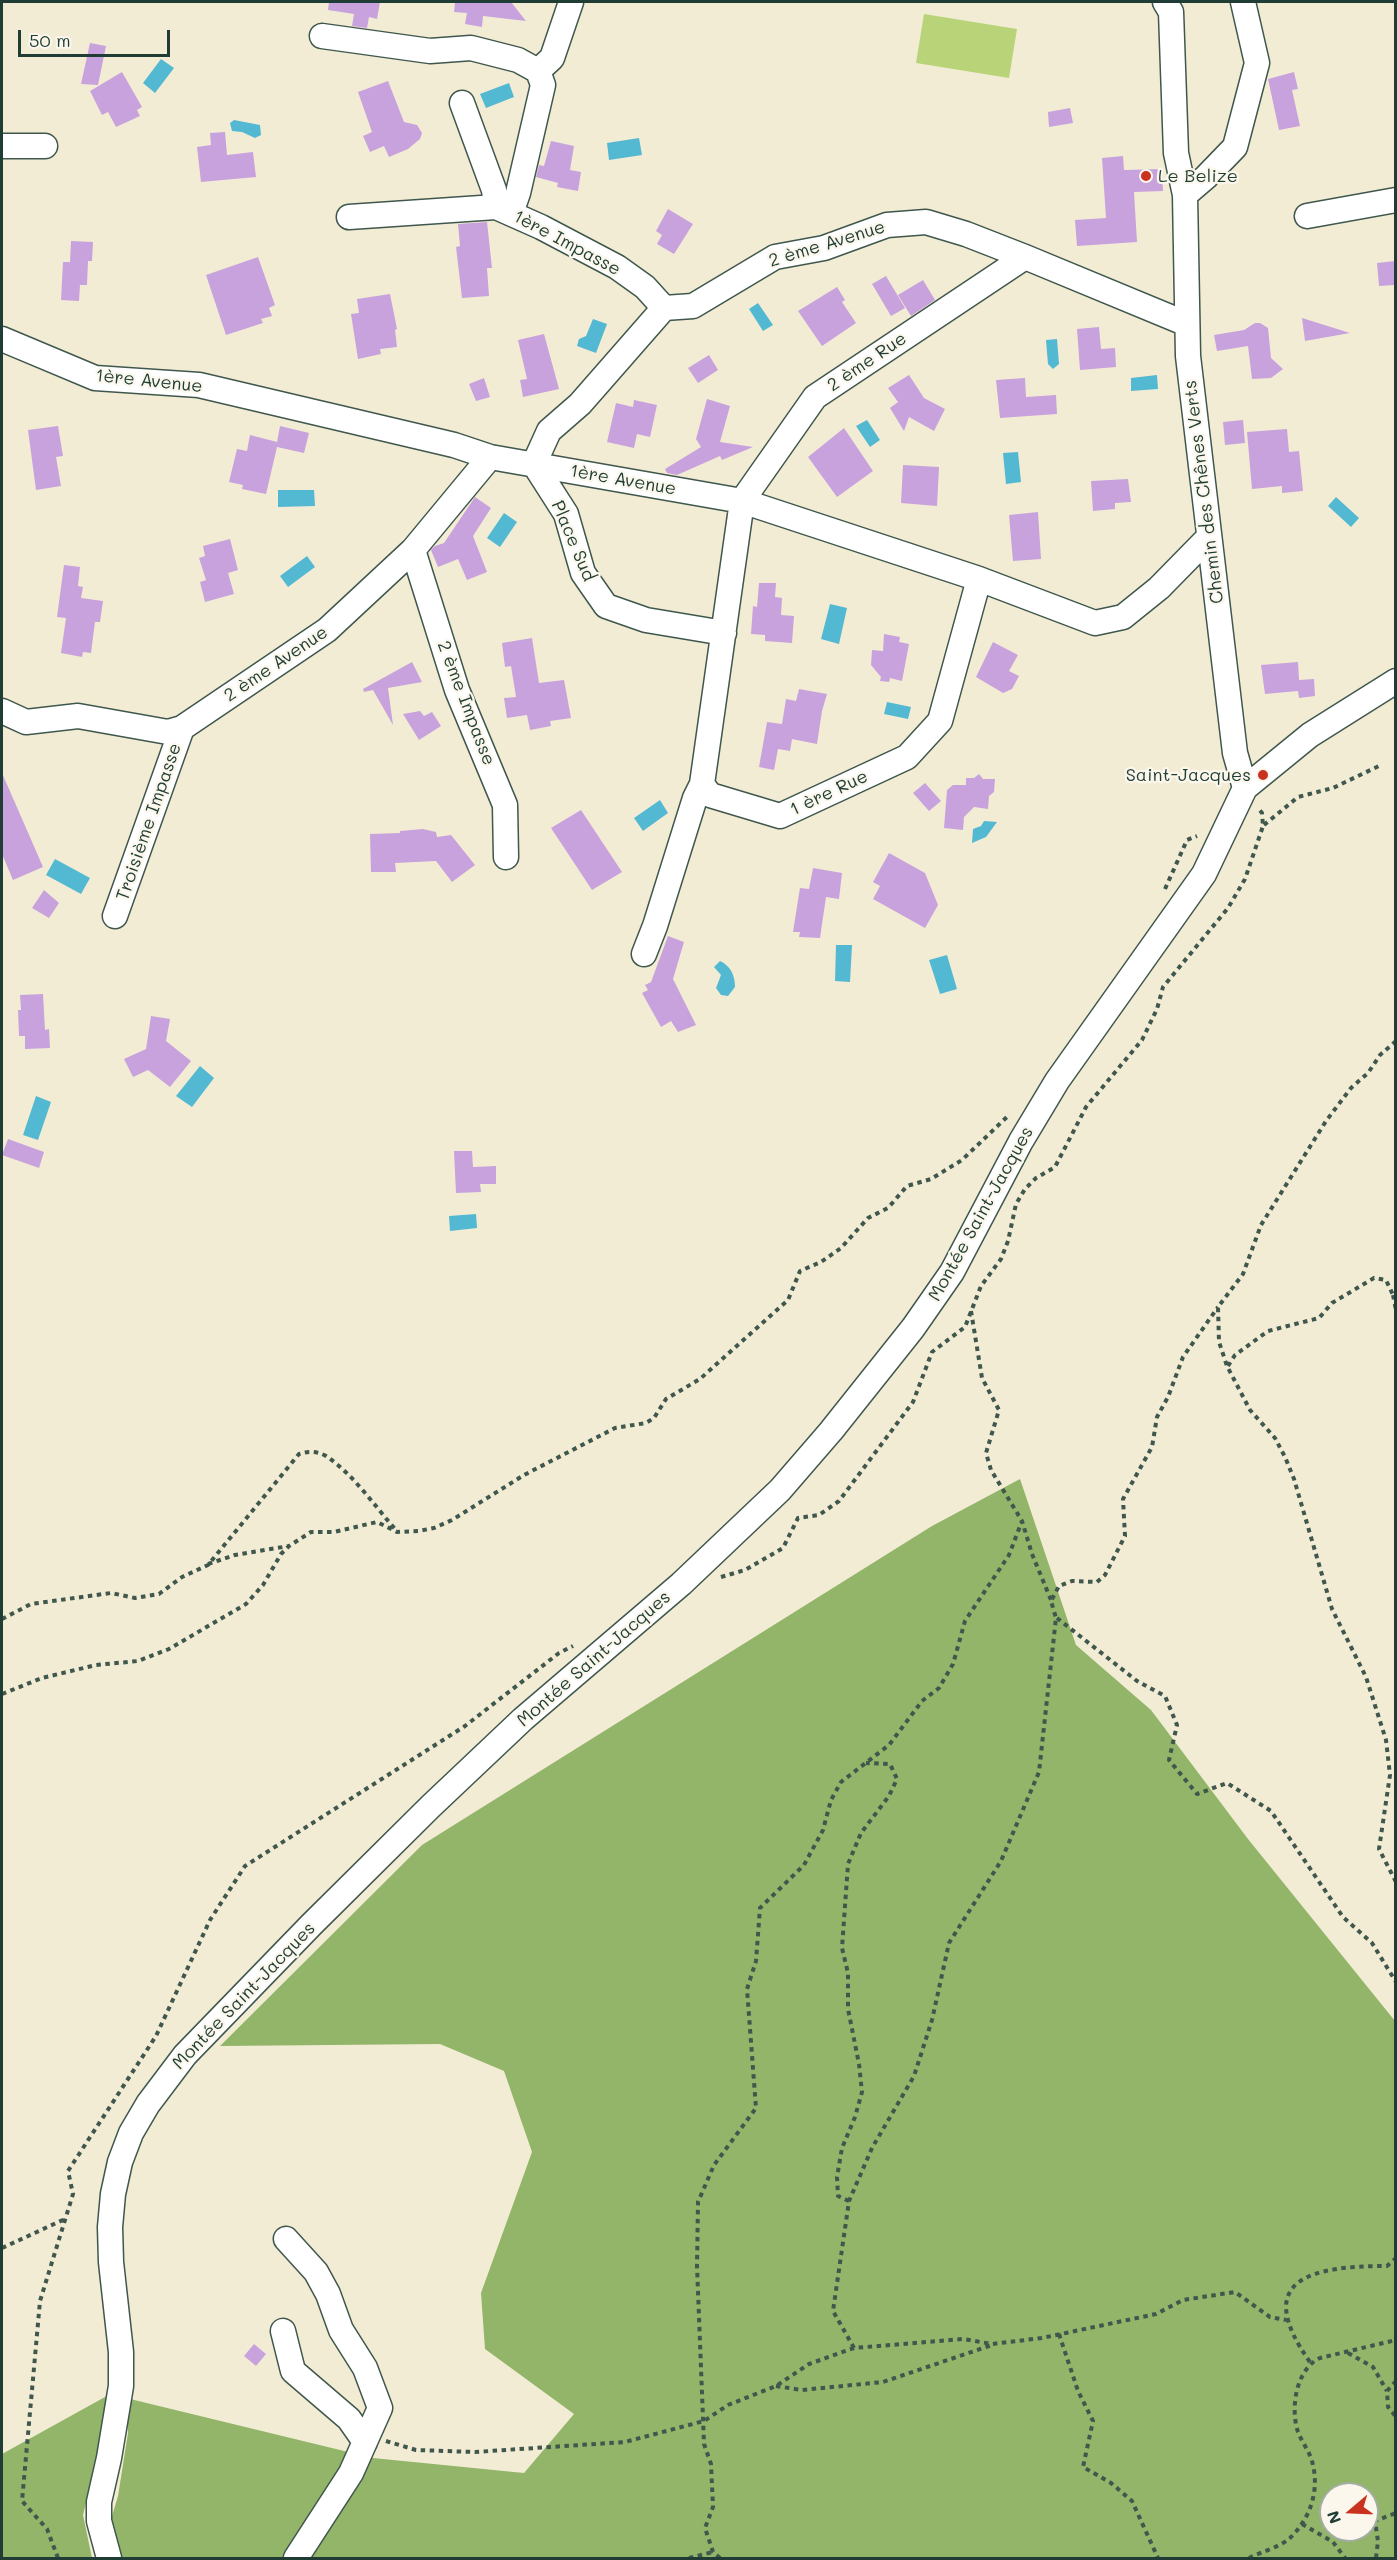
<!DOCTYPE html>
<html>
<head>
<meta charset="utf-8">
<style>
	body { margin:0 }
	#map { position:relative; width:1397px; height:2560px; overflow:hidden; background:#f3ecd5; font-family:Mali,sans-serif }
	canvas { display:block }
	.frame { position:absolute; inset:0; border:3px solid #1f3d34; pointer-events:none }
	.north { position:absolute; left:1319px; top:2482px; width:60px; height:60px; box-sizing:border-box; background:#fbf7ec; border:2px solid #a3ada2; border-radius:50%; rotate:251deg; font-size:16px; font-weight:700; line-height:24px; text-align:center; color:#1f3d34 }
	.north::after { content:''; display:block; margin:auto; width:21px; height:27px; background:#c8321e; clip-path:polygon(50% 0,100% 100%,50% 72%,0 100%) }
	.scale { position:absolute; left:18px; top:30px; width:152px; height:27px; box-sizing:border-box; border:3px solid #1f3d34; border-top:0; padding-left:8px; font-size:18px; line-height:21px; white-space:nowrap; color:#1f3d34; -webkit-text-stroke:4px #fbf7ec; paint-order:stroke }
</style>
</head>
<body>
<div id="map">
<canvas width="1397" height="2560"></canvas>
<div class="frame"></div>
<div class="north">N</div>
<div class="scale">50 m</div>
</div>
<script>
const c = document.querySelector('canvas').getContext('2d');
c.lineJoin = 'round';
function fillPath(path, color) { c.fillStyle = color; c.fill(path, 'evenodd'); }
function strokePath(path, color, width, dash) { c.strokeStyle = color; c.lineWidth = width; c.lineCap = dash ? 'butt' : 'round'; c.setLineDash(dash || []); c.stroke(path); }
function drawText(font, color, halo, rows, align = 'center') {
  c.font = font + ' Mali,sans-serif'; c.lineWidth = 4.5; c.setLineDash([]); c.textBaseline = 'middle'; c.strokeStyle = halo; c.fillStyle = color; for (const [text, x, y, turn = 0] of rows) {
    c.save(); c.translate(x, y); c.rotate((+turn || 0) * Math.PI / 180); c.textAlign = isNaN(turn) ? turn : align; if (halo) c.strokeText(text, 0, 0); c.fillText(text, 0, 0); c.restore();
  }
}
fillPath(new Path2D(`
	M924 14 1017 29 1009 78 916 63Z`), '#b9d379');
fillPath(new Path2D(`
	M1020 1479 1076 1645 1151 1710 1248 1839 1395 2021V2558H120L109 2526 118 2496 128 2433 126 2398 373 2458 524 2473 574 2414 485 2349 481 2293 532 2152 504 2071 440 2044 220 2046 422 1845 932 1526ZM1331 2494H1367V2530H1331Z
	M114 2392 83 2515 92 2558H2V2454Z`), '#92b569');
fillPath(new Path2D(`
	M161 59 174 68 155 93 143 83Z
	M509 83 514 97 486 108 480 94Z
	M234 120 260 125 261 135 255 138 242 132 232 131 230 123Z
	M639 138 642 155 609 160 607 143Z
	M758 303 773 325 763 331 749 309Z
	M593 319 607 324 596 353 577 346 579 339 586 336Z
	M1057 339 1059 364 1053 369 1048 364 1046 340Z
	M1157 375 1158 389 1131 391V378Z
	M867 420 880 440 870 447 856 426Z
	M1018 452 1021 482 1006 484 1003 453Z
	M278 490H314L315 506 278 507Z
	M1336 497 1359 518 1351 527 1328 506Z
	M504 513 517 522 500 547 487 538Z
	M307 556 315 567 288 587 280 576Z
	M830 604 847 608 839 644 821 639Z
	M887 702 911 707 908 719 884 714Z
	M660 800 668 813 643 831 634 818Z
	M984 821 997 822 986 837 972 843 973 829 981 826Z
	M55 859 90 878 81 894 46 875Z
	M836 945H852L850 982 835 981Z
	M947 955 957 989 940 994 929 960Z
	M720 961C731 966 735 976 735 987L728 996 721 995 716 988 721 975 714 967Z
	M200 1066 214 1078 192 1107 176 1096Z
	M36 1096 51 1102 38 1140 23 1135Z
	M476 1214 477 1228 450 1231 449 1216Z`), '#53b8d1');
fillPath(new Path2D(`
	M329 2H380L377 19 369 17 367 28 352 26 354 14 328 10Z
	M455 2H511L526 21 483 16 482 27 465 24 467 13 454 12Z
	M90 43 106 46 98 85 81 84Z
	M122 72 142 107 137 110 140 116 116 127 108 112 102 115 90 91Z
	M1294 72 1298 89 1292 90 1300 126 1279 130 1268 79Z
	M388 81 404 122 417 125 422 133 420 139 408 149 389 157 384 146 370 152 363 136 372 132 358 92Z
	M1070 108 1073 123 1049 127 1048 112Z
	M225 132 227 155 253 152 256 177 201 182 197 147 211 145 210 133Z
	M551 141 574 146 570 170 581 172 578 191 557 187 558 183 536 177 539 165 544 166Z
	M1123 156 1124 170 1162 169 1163 191 1134 192 1137 242 1077 246 1075 220 1106 218 1102 158Z
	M668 209 693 224 674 254 657 244 662 235 656 231Z
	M487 222 492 268H487L489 296 462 298 456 247 460 246 458 224Z
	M71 241 93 242 92 261H88L87 285H80L79 301 61 300 63 262H70Z
	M258 257 275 305 269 308 272 316 261 319 263 323 226 335 206 275Z
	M1395 261V285L1379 286 1377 263Z
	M886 276 905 308 891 316 872 284Z
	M923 280 935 300 911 316 898 295Z
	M837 287 845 300 842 302 856 323 822 346 798 311Z
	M390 294 397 329 395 330 397 347 380 349 381 354 358 359 351 314 359 313 357 299Z
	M1302 318 1350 333 1305 341Z
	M1255 323H1260L1268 328 1271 358 1283 369 1271 378 1252 379 1248 346 1217 351 1214 335 1244 330Z
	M1099 327 1101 349 1115 348 1116 367 1080 370 1077 329Z
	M544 334 559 389 523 397 520 380 527 379 518 340Z
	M709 355 718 370 698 383 688 368Z
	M909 375 924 398 945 409 934 431 909 417 904 431 890 408 898 402 888 388Z
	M484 378 490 397 476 401 469 384Z
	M1025 378 1026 397 1056 395 1057 414 1000 418 996 380Z
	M707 399 730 406 720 442 753 447 722 460 720 456 677 475 667 473 665 469 701 447 696 439Z
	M634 400 657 405 650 437 637 434 634 448 607 442 616 403 633 407Z
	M1243 420 1245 443 1225 445 1223 422Z
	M58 426 63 456 56 457 61 486 36 490 28 430Z
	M280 426 309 433 304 453 277 447 266 494 242 489 243 485 229 482 237 449 247 451 250 435 277 442Z
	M844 428 873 471 837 497 808 457Z
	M1287 429 1289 452 1299 451 1303 491 1282 493V486L1252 489 1247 432Z
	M903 465 939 467 937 506 901 503Z
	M1128 479 1131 502 1115 503V509L1093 511 1091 481Z
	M475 497 491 508 473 536 487 572 467 580 458 559 438 567 431 550 435 546 444 543Z
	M1038 512 1041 559 1013 561 1009 515Z
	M230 539 238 570 228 573 234 594 205 602 200 582 206 580 199 558 205 556 203 546Z
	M64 565 80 567 78 586 83 587 81 598 103 601 100 622H95L91 653 83 652 82 657 61 653 66 618 57 617Z
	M759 583H776L775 597 782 598 781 615 794 616 792 643 765 641V635L751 634 753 606 757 607Z
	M884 634 900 637 899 642 909 644 902 681 890 678 889 682 880 681 881 677 871 665 872 650 883 651Z
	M532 638 539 683 564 680 571 718 550 721 551 726 530 730 527 715 507 718 504 698 516 697 511 666 505 667 502 643Z
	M993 642 1018 655 1009 671 1019 676 1012 689 1003 693 976 677Z
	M412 662 422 682 388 688 393 725 373 690 364 692 363 689Z
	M1298 662 1299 680 1314 679 1315 696 1299 698 1298 691 1265 694 1261 665Z
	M799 689 827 694 822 711 817 744 792 739 790 751 778 749 774 770 759 767 767 722 782 724 786 699 796 701Z
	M420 711 424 716 432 712 441 726 419 740 403 714Z
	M2 773 43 867 13 880 2 854Z
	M979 774 983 779H995L994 792 989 796 988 809 974 807 964 817 963 830 944 828 947 790 953 785H966V778H974Z
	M925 783 941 801 929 811 913 793Z
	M581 810 622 872 592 890 551 828Z
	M423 829 436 832 437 837 451 835 475 865 452 882 436 861 395 863 396 872H371L370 834 400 833V831Z
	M889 853 925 873 938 905 925 928 873 899 880 886 873 882Z
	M813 868 842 873 839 899 826 897 820 938 799 937 800 932H793L800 888 809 889Z
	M44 890 59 903 49 918 32 908Z
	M668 936 684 942 673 979 696 1025 678 1032 671 1021 661 1027 642 993 648 990 645 985 651 982Z
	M43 994 45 1030 49 1029 50 1048 25 1049V1036H19L18 1010H21L20 995Z
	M151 1016 170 1019 166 1041 191 1061 170 1087 148 1070 133 1077 124 1059 146 1049Z
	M8 1139 44 1152 39 1168 2 1155Z
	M454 1151H472L473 1167 496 1166V1184H480L481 1192 456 1193Z
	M254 2344 266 2354 256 2366 244 2356Z`), '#c8a2dc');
const minor = new Path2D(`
	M1165 2 1171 12 1176 153 1185 195 1188 356 1235 753 1245 788
	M322 36 430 51 471 48 518 60 538 71 543 85 518 193 511 213
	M538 71 552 58 571 2
	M462 103 494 190 496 207
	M2 146H45
	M1185 195 1206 177 1235 147 1257 63 1243 2
	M1307 216 1396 200
	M349 217 496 207 541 227 617 267 645 287 664 308
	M2 339 95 378 199 385 454 445 490 457 742 501 979 579 1095 623 1123 617 1159 588 1209 537
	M413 550 457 690 505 805 506 857
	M979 579 940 721 907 757 780 816 710 795 702 784 742 501 815 397 1025 257
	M724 633 646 620 606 606 583 573 566 514 534 464 549 431 580 404 664 308 693 306 775 257 824 248 887 225 926 222 966 234 1025 257 1187 324
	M2 711 26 722 78 716 168 732 182 728 327 630 413 550 490 457
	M115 916 182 728
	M644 954 655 926 695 798 702 784
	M286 2239 316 2272 328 2294 341 2330 365 2368 380 2408 351 2473 296 2558
	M283 2331 293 2371 349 2419 365 2442
	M109 2558 99 2521V2502L109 2458 121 2386V2352L111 2262 110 2227 113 2194 120 2162 131 2133 148 2104 185 2055 311 1925 431 1806 523 1719 681 1584 780 1490 831 1431 913 1328 952 1272 1021 1141 1057 1081 1204 874 1245 788 1310 735 1396 681`);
strokePath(minor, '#3f574c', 27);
strokePath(new Path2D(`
	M1264 825 1298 797 1333 788 1381 765
	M1165 889 1187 840 1197 836
	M1396 1041 1380 1055 1368 1073 1351 1088 1326 1121 1261 1225 1243 1274 1218 1307 1219 1342 1227 1366 1250 1410 1275 1438 1285 1457 1294 1479 1332 1609 1366 1677 1386 1740 1390 1775 1379 1849 1396 1882
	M1393 1295 1396 1310
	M971 1311 982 1378 999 1410 986 1453 991 1470 1022 1521 1032 1554 1051 1600
	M1228 1366 1235 1355 1268 1331 1319 1318 1332 1303 1374 1278 1386 1280 1393 1295 1396 1294
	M208 1564 235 1555 289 1546
	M721 1577 745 1570 783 1548 798 1518 819 1515 839 1501 913 1402 932 1352 965 1327 981 1286 1001 1259 1008 1241 1016 1204 1025 1189 1036 1178 1055 1167 1086 1107 1142 1040 1157 1009 1163 987 1228 908 1245 879 1263 826 1262 813 1258 808
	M1057 1618 1137 1681 1165 1696 1177 1725 1169 1760 1197 1794 1227 1783 1271 1811 1343 1917 1372 1943 1396 1982
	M2 1619 31 1604 111 1593 135 1598 159 1594 182 1577 208 1565 299 1454C308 1451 317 1451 326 1456 353 1474 374 1505 395 1529
	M2 1694 42 1678 96 1665 138 1661 169 1649 246 1604 263 1585 281 1554 289 1546 311 1532H334L377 1522 397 1532 418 1531 434 1528 452 1520 524 1475 615 1428 646 1423 654 1418 666 1399 700 1379 788 1300 800 1271 821 1262 841 1248 868 1218 888 1208 907 1186 931 1179 962 1160 1010 1114
	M849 2201 838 2196 837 2177 842 2148 855 2117 862 2092 859 2064 848 2009V1973L842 1948 848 1864 861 1833 889 1796 897 1779 890 1764 866 1763
	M2 2248 65 2219
	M1059 2334 1078 2391 1093 2421 1083 2467 1111 2483 1132 2501 1158 2558
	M854 2348 833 2311 849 2201 872 2148 914 2076 932 2020 949 1943 1001 1861 1039 1772 1056 1618 1051 1601 1059 1586 1072 1581 1097 1582 1105 1575 1125 1536 1123 1499 1152 1447 1157 1417 1168 1397 1183 1357 1218 1307
	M1348 2353 1373 2367 1387 2391
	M1310 2362C1250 2278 1313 2266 1387 2266L1396 2258
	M1396 2381 1387 2391 1388 2407 1396 2417
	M776 2386 802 2390 883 2382 992 2345
	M386 2441 416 2450 475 2452 625 2442 704 2421 728 2405 776 2386 809 2364 854 2348 963 2339 992 2344 1042 2338 1156 2314 1183 2300 1235 2292 1270 2317 1286 2320
	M1302 2524 1333 2542 1345 2558
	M58 2558 47 2529 22 2501 40 2301 73 2194 68 2171 156 2036 210 1920 245 1866 465 1726 559 1653 573 1646
	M689 2558 713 2552
	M720 2558 713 2552 705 2528 713 2507 711 2464 704 2444 697 2266 698 2202 714 2165 756 2108 747 1989 756 1961 760 1908 804 1865 823 1830 831 1800 841 1782 889 1745 922 1701 939 1688 953 1664 965 1621 1009 1555 1022 1521
	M1249 2558C1261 2552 1280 2547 1290 2538 1311 2518 1320 2489 1312 2461 1309 2451 1302 2442 1298 2432 1290 2408 1296 2369 1320 2358L1396 2340
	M1376 2558 1378 2541 1375 2521 1396 2513`), '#3f574c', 4, [4.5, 4.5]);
strokePath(minor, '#fff', 24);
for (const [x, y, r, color] of [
	[1146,176,6,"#c8321e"],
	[1263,775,6,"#c8321e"]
]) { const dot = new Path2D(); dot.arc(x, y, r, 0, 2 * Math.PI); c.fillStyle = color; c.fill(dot); strokePath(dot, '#fbf7ec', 2); }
drawText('18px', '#1f3d34', '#fbf7ec', [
	["Le Belize",1158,176],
	["Saint-Jacques",1251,775,"right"]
], 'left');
drawText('18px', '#1f3d34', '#fbf7ec', [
	["1ère Impasse",567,243,28],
	["2 ème Avenue",827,244,-17],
	["2 ème Rue",867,362,-34],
	["1ère Avenue",149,381,6],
	["1ère Avenue",623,480,10],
	["Chemin des Chênes Verts",1204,492,-97],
	["Place Sud",573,541,67],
	["2 ème Avenue",276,664,-34],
	["2 ème Impasse",466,703,69],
	["1 ère Rue",829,793,-25],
	["Troisième Impasse",149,822,-71],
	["Montée Saint-Jacques",981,1214,-61],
	["Montée Saint-Jacques",594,1659,-41],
	["Montée Saint-Jacques",244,1996,-46]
]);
</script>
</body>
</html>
